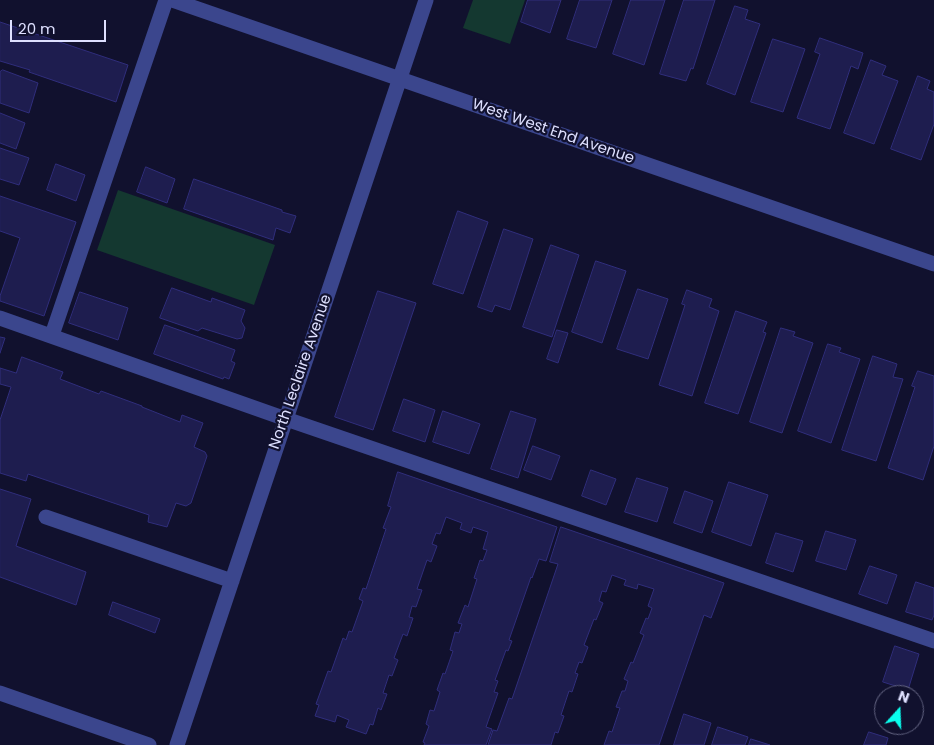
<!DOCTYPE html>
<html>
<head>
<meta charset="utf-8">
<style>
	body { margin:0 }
	#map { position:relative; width:934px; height:745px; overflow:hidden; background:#11112e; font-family:Poppins,sans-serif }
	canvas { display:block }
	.north { position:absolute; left:874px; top:685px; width:50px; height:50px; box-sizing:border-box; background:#11112e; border:1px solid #636482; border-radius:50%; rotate:20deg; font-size:14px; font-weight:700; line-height:20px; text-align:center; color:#dee0ff }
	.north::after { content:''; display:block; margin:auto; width:18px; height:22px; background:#0affee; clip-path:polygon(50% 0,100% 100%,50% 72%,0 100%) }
	.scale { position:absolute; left:10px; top:20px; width:96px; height:22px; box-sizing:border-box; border:2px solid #dee0ff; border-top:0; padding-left:6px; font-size:15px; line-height:18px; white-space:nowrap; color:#dee0ff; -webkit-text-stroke:4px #11112e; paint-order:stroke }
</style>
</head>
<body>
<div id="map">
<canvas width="934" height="745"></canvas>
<div class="north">N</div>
<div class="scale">20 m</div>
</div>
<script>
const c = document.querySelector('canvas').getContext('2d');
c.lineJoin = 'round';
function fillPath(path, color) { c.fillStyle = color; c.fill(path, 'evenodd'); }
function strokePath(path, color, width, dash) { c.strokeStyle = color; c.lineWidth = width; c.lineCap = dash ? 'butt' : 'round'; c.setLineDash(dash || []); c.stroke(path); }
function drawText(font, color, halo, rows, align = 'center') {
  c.font = font + ' Poppins,sans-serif'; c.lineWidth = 4.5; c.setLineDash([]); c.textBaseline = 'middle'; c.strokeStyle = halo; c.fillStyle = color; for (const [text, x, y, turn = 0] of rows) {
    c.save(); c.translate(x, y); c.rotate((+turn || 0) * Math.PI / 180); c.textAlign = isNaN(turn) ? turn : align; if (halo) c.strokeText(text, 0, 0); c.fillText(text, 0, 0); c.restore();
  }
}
fillPath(new Path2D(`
	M473 0H525L510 44 463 28Z
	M118 190 275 245 254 305 97 250Z`), '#143830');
const building = new Path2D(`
	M528 0H561L550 33 521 22Z
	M580 0H612L596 48 567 39Z
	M631 0H665L644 65 613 54Z
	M684 0H715L693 69 691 68 686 81 660 74Z
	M735 6 748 10 745 19 760 24 735 95 707 84Z
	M0 22 128 65 116 102 29 72 30 70 0 61Z
	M820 38 863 53 858 69 851 66 830 129 797 118 820 54 815 52Z
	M773 39 805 49 783 112 751 102Z
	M871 60 886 66 882 75 898 81 874 144 844 133Z
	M3 70 38 83 29 113 0 103V72Z
	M918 76 930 81 927 89 934 92V124L921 160 891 149Z
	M0 113 25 123 16 149 0 143Z
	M0 148 29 158 19 185 0 179Z
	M56 164 85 175 76 201 47 190Z
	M146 167 175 179 167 203 137 192Z
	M194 179 282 210V212L296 216 290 233 276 228 273 240 184 209Z
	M0 196 76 222 44 316 0 301V296L20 238 0 231Z
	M458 211 488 222 463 294 433 284Z
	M504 229 533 239 510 310 495 305 492 312 478 307Z
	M551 245 579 255 552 337 523 327Z
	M596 261 626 271 602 343 572 332Z
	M172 288 211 302 212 298 245 310 241 321 245 328 242 338 237 339 202 328 198 331 160 318Z
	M638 289 668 299 648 359 617 349Z
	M687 290 712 299 709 307 719 311 692 396 659 385 685 305 682 304Z
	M378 291 416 303 373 430 335 417Z
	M80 292 128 308 118 340 69 323Z
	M736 311 767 322 763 332 766 333 738 414 705 403Z
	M165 325 235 350 231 361 235 363 229 379 224 377 223 379 154 354Z
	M781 328 795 332 793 336 813 343 782 433 750 422Z
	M557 330 568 333 558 363 547 359Z
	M0 337 5 338 0 353Z
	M828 344 841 348 839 352 860 359 831 443 798 431Z
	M873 356 897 364 893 377 903 379 876 461 842 450Z
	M22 357 63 372 60 379 99 394 101 391 142 406V407L180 422 182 415 203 423 194 447 205 452 207 456 191 503 186 506 176 503 167 527 148 522 149 515 28 474 26 481 0 473V420L11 387 0 384V368L16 373Z
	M918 371 934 376V446L923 480 888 468 915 387 912 386Z
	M404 399 435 410 425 442 393 431Z
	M443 411 480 424 469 454 433 442Z
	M511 411 536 419 518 478 491 469Z
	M533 446 560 456 551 480 524 470Z
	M591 470 616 479 606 505 582 496Z
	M398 472 557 527 546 561 539 559 532 578 531 577 509 640 512 641 508 651 506 650 495 680 498 681 494 692 498 693 486 727 492 729 486 745H424L425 743 423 742 429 726 426 724 430 710 434 711 440 692 437 690 443 673 445 674 453 651 450 650 455 632 459 633 462 624 458 623 465 605 468 607 477 579 474 578 480 560 483 561 487 550 483 549 488 532 473 527 471 533 460 529 462 523 446 517 440 534 436 533 432 544 437 546 431 562 427 560 417 589 422 590 416 607 412 606 409 617 413 618 407 636 403 634 394 658 398 660 392 676 389 675 383 693 387 694 381 710 378 708 373 725 370 724 366 734 346 727 349 720 337 715 335 722 315 716 319 705 316 704 328 671 331 672 343 638 346 640 349 631 352 632 363 601 359 599 363 588 366 589 386 529 383 528 391 507 388 506Z
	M637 478 668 488 657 522 625 512Z
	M729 482 768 495 751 546 712 532Z
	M0 489 31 499 16 546 86 572 76 605 0 577Z
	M685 491 713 501 702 533 674 523Z
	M561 527 724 583 711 618 704 615 659 745H604L609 731 612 732 620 708 616 707 622 691H625L628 681 624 679 631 662 633 663 644 635 640 633 646 618 648 619 652 608 648 606 654 589 638 584 637 589 624 585 626 580 612 575 606 592 602 591 599 601 603 603 596 620 594 619 584 645 588 647 582 663 579 662 575 673 578 674 572 692 569 691 561 715 564 716 558 733 555 732 551 745H488L493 730 497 731 509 698 512 699 558 564 550 562Z
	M826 531 856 540 846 570 816 561Z
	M776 533 803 541 793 572 766 563Z
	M870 566 897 575 887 604 859 594Z
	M916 582 934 588V615L932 620 906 612Z
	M113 602 160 619 155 633 109 615Z
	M895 646 919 654 908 690 883 682Z
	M684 714 711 723 704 745H674Z
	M718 727 748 737 745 745H712Z
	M869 732 888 738 886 745H864Z
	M751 739 770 745H749Z`);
fillPath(building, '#1e1d4f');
strokePath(building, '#302e7c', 1);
strokePath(new Path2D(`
	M172 0 934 264
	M0 318 286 419 934 641
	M52 335 166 0
	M46 517 232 581
	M0 693 149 745
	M177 745 426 0`), '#3b468d', 15);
drawText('15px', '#dee0ff', '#11112e', [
	["West West End Avenue",553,132,19],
	["North Leclaire Avenue",301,372,-71]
]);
</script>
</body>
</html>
